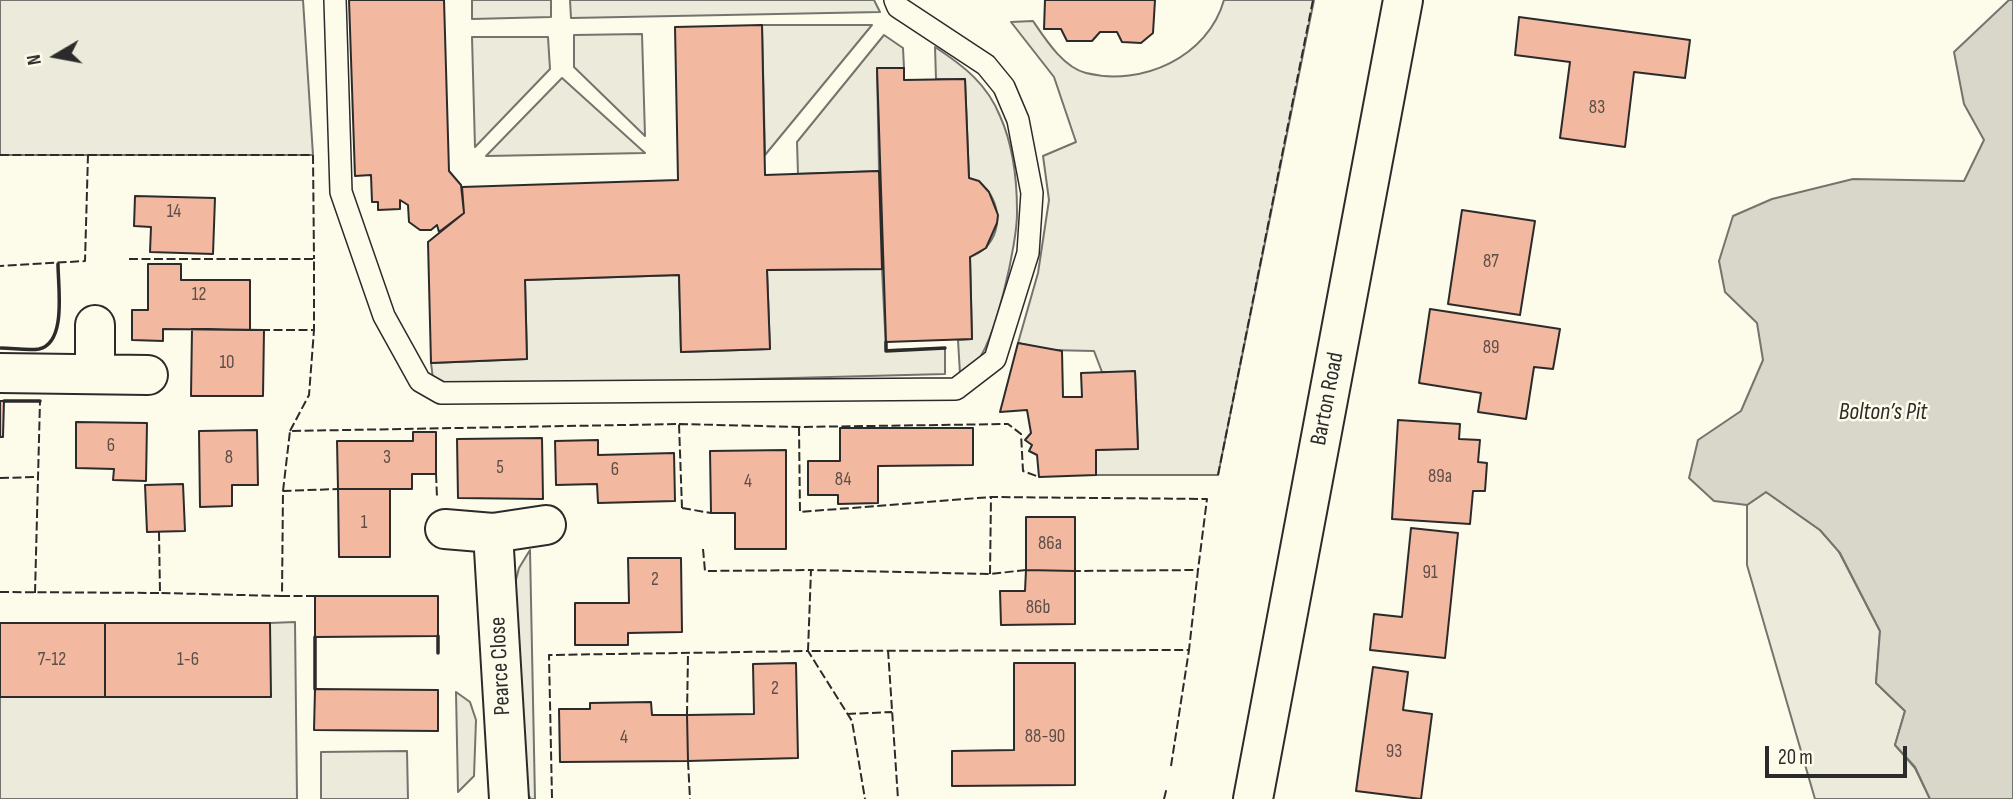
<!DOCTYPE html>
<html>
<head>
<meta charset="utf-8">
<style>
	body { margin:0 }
	#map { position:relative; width:2013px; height:799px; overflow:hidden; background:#fdfbea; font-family:"Sofia Sans Condensed",sans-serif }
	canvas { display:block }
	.north { position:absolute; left:21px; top:21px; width:70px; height:70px; -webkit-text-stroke:5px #fdfbea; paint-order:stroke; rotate:260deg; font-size:19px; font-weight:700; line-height:28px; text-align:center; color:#2b2b2b }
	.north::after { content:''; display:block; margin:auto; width:24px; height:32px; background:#2b2b2b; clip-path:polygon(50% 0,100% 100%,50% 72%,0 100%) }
	.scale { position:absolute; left:1765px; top:746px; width:142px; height:32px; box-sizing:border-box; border:4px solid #2b2b2b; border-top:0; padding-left:9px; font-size:21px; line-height:24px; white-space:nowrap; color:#2b2b2b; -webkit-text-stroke:5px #fdfbea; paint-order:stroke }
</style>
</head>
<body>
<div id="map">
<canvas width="2013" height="799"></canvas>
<div class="north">N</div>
<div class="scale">20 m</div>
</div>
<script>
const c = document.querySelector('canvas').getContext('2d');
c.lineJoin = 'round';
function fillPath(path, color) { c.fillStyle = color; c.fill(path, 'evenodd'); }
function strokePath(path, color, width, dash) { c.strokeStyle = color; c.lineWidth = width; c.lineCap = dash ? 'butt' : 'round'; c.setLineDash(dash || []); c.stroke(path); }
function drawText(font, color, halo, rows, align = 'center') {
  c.font = font + ' "Sofia Sans Condensed",sans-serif'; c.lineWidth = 5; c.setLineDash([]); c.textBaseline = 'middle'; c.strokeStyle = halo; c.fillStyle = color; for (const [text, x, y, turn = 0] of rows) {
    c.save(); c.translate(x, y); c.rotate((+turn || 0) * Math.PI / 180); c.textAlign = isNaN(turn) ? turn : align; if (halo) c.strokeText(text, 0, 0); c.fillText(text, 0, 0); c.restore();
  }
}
const green = new Path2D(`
	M0 0H303L313 155H0Z
	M472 0H551V17L472 19Z
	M570 0H874L880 12 571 18Z
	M1224 0H1314L1218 475H1096V450L1138 448 1135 372H1102L1094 351 1049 350 1018 343 1038 273 1049 200 1043 156 1076 142 1054 77 1011 22 1033 21C1046 40 1063 67 1086 73 1142 87 1208 57 1224 0Z
	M762 25H872L765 155Z
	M642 34 645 136 574 67V35Z
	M884 35 903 48 904 68H877L879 171 798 174 797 142Z
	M548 37 550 69 475 147 472 37Z
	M935 47C964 66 987 84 1000 116 1013 145 1017 180 1017 211 1018 241 995 345 974 365 970 369 965 371 960 374L958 340 972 339 970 257C975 255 981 252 985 248 1007 227 998 187 969 178L965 79H936Z
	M562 78 645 153 486 156Z
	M882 269 886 350 945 348V374L446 387 433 379 431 363 527 359 525 280 679 275 681 352 770 349 767 270Z
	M1766 492 1820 530 1838 550 1880 631 1876 683 1905 711 1895 745 1915 768 1930 799H1815L1747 565V505Z
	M530 550 535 799H531L523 787 513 591 519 568Z
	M295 622 297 799H0V697H270V623Z
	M456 692 470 702 476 720 474 776 458 792Z`);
fillPath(green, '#ecebdb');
strokePath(green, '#74746e', 2);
const parking = new Path2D(`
	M407 751 408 799H321V752Z`);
fillPath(parking, '#eceadb');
strokePath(parking, '#74746e', 2);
const water = new Path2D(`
	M2009 0H2013V799H1930L1915 767 1895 745 1905 711 1876 683 1880 631 1840 553 1820 530 1766 492 1747 505 1714 501 1689 478 1698 440 1741 411 1763 360 1757 323 1725 292 1719 261 1733 216 1772 199 1853 179 1964 181 1984 140 1964 104 1954 52Z`);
fillPath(water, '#d8d7c9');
strokePath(water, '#74746e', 2);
const building = new Path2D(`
	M349 0H444L449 171 461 185 464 213 439 232 437 225 431 230H420L409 222 408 205 400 200V209L378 210V202H372L371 175 355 176Z
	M1045 0H1155L1153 33 1141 43 1122 42 1117 32H1100L1092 41H1067L1061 29H1044Z
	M1519 17 1690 40 1685 78 1634 72 1625 147 1560 138 1570 62 1515 55Z
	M762 25 765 175 879 171 882 269 767 270 770 349 681 352 679 275 525 280 527 359 431 363 428 242 464 213 462 187 678 180 675 27Z
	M877 68H904V80L965 79 969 178 979 181 989 192 998 215 997 223 986 248 970 257 972 339 886 342Z
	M135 196 215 198 213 254 150 252 151 227 134 226Z
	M1462 210 1535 221 1520 315 1448 304Z
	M148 264H181V280H250V330L163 329V341L132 340V310H148Z
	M1430 309 1560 329 1553 369 1534 367 1526 419 1478 412 1481 393 1419 383Z
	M192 329 264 330 263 396H191Z
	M1018 343 1062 351 1063 397H1082L1081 373 1135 371 1138 449 1096 450V475L1039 477 1037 455 1029 451 1032 445 1025 440 1031 433 1027 410 1000 412Z
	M0 401H4L3 437H0Z
	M1398 420 1460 424 1459 439 1480 440 1478 462 1487 463 1485 491H1473L1470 524 1392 519Z
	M76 422 147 423 146 481 113 480 114 469 76 468Z
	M840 428H973V465L878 466V503L838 504V495H808V461H840Z
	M257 430 258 485H232V506L200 507 199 431Z
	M413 432H436V474H412V489H338L337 441H413Z
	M542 438 543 499 458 498 457 439Z
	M598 440V455L674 453 675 501 598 503 597 484 556 485 555 441Z
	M786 450V549H735V513H711L710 451Z
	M183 484 185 531 147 532 145 485Z
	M338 489H390V557H339Z
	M1026 517H1075V571L1026 570Z
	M1411 528 1458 533 1445 658 1370 650 1374 614 1402 617Z
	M628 558H681L682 632 628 633V645H575V603H629Z
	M1026 570 1075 571V624L1001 625 1000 591H1025Z
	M315 596H438V636L315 637Z
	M0 623H105V697H0Z
	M105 623H270L271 697H105Z
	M796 663 798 758 688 761 687 715 754 714 753 664Z
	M1014 663H1075V785L952 786V751L1014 750Z
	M1373 667 1408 672 1403 710 1432 714 1421 799 1356 791Z
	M315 689 438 690V731L314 730Z
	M651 702 652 715H687L688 761 560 762 559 709H590V703Z`);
fillPath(building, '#f2b8a0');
strokePath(building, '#2b2b2b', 2);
const service = new Path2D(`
	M335 0 341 192 384 316 420 381 441 393 956 389 995 359 1028 253 1032 193 1018 120 1004 87 986 65 898 7 895 0`);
const minor = new Path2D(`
	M95 325V374
	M0 373 148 375
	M445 529 493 533 546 525
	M493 533 509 799`);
const primary = new Path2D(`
	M1253 799 1403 0`);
strokePath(service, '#2b2b2b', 24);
strokePath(minor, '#2b2b2b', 42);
strokePath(primary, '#2b2b2b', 42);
strokePath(service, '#fdfbea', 21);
strokePath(minor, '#fdfbea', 38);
strokePath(primary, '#fdfbea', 38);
strokePath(new Path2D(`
	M0 155H88L85 261 0 266
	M88 155H313L314 259
	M129 259H314V330H264
	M679 424 799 427 1008 424 1021 434 1023 471 1039 477
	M799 427 800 512 991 497
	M290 431 309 395 314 330
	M436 474 437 497
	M1218 475 1313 0
	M0 478 37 477
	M283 491 290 431 679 424 682 508
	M682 508 711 513
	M159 532 160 593 282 596
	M703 549 705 571 811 570
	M1026 570 990 574 811 570 808 651 1189 650 1198 570 1075 571
	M990 574 991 497 1207 499 1198 570
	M0 592 160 593
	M35 593 40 401
	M315 596H282L283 491 338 489
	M888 650 898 799
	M847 714 892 712
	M687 715 688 654
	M688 761 690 799
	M1171 766 1189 650
	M552 798 549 655 808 651 852 721 865 799
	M1164 799 1167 787`), '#2b2b2b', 2, [9, 3.5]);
strokePath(new Path2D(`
	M886 342V351L945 348
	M1 348C13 348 28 351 39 349 67 343 58 287 58 264
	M4 401H40
	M438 636V653
	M315 637V689`), '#2b2b2b', 3.5);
drawText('19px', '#5d4e48', null, [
	["83",1597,108],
	["14",174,212],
	["87",1491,262],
	["12",199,295],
	["89",1491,348],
	["10",227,363],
	["6",111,446],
	["8",229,458],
	["3",387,458],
	["5",500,468],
	["6",615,470],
	["89a",1440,477],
	["84",843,480],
	["4",748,482],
	["1",364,523],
	["86a",1050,544],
	["91",1430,573],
	["2",655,580],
	["86b",1038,608],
	["7-12",52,660],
	["1-6",188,660],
	["2",775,689],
	["88-90",1045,737],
	["4",624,738],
	["93",1394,752]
]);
drawText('23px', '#2b2b2b', '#fdfbea', [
	["Barton Road",1328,399,-79],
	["Pearce Close",501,666,-93]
]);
drawText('italic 24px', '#2b2b2b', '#fdfbea', [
	["Bolton’s Pit",1883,413]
]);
</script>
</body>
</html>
